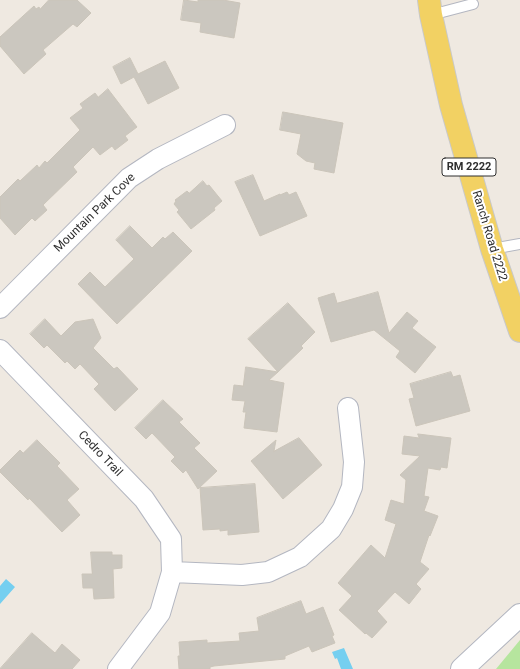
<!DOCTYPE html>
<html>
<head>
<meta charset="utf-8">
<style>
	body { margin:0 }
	canvas { display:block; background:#efe9e1 }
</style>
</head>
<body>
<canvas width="520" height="669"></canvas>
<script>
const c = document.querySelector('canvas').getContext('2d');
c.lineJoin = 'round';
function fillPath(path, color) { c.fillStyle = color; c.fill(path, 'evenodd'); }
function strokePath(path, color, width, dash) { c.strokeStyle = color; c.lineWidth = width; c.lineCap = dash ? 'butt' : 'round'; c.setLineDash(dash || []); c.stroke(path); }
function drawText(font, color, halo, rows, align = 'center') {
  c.font = font + ' Roboto,sans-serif'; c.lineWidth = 4; c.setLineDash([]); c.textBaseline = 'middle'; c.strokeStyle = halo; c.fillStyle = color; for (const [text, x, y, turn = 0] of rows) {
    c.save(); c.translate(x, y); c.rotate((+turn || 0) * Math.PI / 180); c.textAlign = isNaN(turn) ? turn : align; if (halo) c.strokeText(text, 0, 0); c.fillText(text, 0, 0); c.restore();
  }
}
fillPath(new Path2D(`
	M520 640V669H496Z`), '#b6e59e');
fillPath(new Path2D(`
	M6 579 15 587 0 604V586Z
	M344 648 353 669H341L337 658 335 659 332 652Z`), '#75cff0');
const building = new Path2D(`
	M49 0H77L91 13 77 27 73 24 43 50 46 54 24 74 0 46V37L34 6 36 9 39 7 40 9Z
	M184 0 198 2V0H223L240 3 234 38 200 32 201 23 181 20Z
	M130 58 138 74 165 61 179 88 148 104 134 77 121 84 113 67Z
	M108 89 137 127 125 136 128 140 115 150 112 146 100 155 93 147 73 167 77 172 43 205 47 210 35 221 32 218 15 235 0 218V197L18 179 20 181 37 165 39 168 45 161 47 163 80 130 70 118 83 108 80 104 95 93 98 97Z
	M283 112 343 123 334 173 314 169 315 163 306 161 297 154 301 134 280 130Z
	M253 175 264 201 280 194V195L287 192 289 195 296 192 307 216 260 236 235 182Z
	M203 181 207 186 209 185 222 201 214 208 215 210 191 229 177 212 179 210 174 204 176 201 175 200 187 191 189 193Z
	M130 226 152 248 163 237 165 239 173 232 192 251 117 324 78 284 90 272 105 287 134 259 116 240Z
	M378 292 389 333 407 312 418 321 412 328 436 347 415 373 396 357 400 351 374 330 331 342 318 298 334 293 337 303Z
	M288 303 315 332 301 346 303 348 278 372 248 339Z
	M45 319 61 336 75 322 93 319 101 338 93 348 114 369 117 367 138 389 115 411 94 389 99 384 80 364 75 369 67 361 65 363 47 345 44 348 30 334Z
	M246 367 278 372 269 380 284 383 277 432 244 428 246 412H243L245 401 232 400 234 385 243 386Z
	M451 372 453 377 460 375 470 411 416 426 409 399 414 398 410 384Z
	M163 400 183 419 179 422 200 443 194 448 217 471 198 489 186 470 183 473 171 461 175 457 152 433 146 439 135 428Z
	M418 434 451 438 447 468 441 467 440 470 428 468 424 496 429 497 424 511 438 516 430 536 429 535 420 562 429 569 416 584 421 589 409 604 395 592 377 611 387 622 372 638 366 633 365 634 339 610 352 596 338 583 371 545 385 558 396 524 385 520 391 500 404 504 406 480 400 475 420 456 402 454 404 436 419 438Z
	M299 438 322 465 283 499 251 461 276 440 274 451Z
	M37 440 60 463 57 466 79 489 67 500 80 515 62 532 29 498 28 500 0 472V470L20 450 23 453Z
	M255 484 259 532 228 535V530L220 531V529L203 530 200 488Z
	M91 552H112V555H122V568L113 569 114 598 94 599 93 588H83L82 574H92Z
	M301 601 306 614 323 607 334 635 332 636 335 643 312 652 309 646 285 656V659L214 666 210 667V669H179L178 656H180L179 642 207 640V643L240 641 239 633 259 631 257 618Z
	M32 633 55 653 62 644 80 660 72 669H0Z`);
fillPath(building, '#cbc7bf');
strokePath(building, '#cbc5ba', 1);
const lane = new Path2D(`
	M431 15 473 4
	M492 249 520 244`);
const street = new Path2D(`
	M0 308 129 178 158 159 225 125
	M0 350 144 499 171 539 172 572 160 613 118 669
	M172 572 242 575 268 572 300 557 331 529 343 509 352 487 354 462 348 408`);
const secondary = new Path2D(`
	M462 669 520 615`);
const primary = new Path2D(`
	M429 0 431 15 451 105 492 249 520 331`);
strokePath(lane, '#b4b7c1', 12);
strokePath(street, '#b4b7c1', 22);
strokePath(secondary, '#b4b7c1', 24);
strokePath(primary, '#c9c9c9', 24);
strokePath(lane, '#fff', 10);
strokePath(street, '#fff', 20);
strokePath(secondary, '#fff', 22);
strokePath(primary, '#f2d163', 22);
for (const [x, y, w] of [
	[469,167,54]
]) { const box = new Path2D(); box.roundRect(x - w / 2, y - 9, w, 18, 3); c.fillStyle = '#fff'; c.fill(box); strokePath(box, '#2e2e2e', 1); }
drawText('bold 11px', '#2e2e2e', null, [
	["RM 2222",469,167]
]);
drawText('12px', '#2e2e2e', '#fff', [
	["Mountain Park Cove",95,213,-44],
	["Ranch Road 2222",489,236,73],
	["Cedro Trail",100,454,46]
]);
</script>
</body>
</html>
